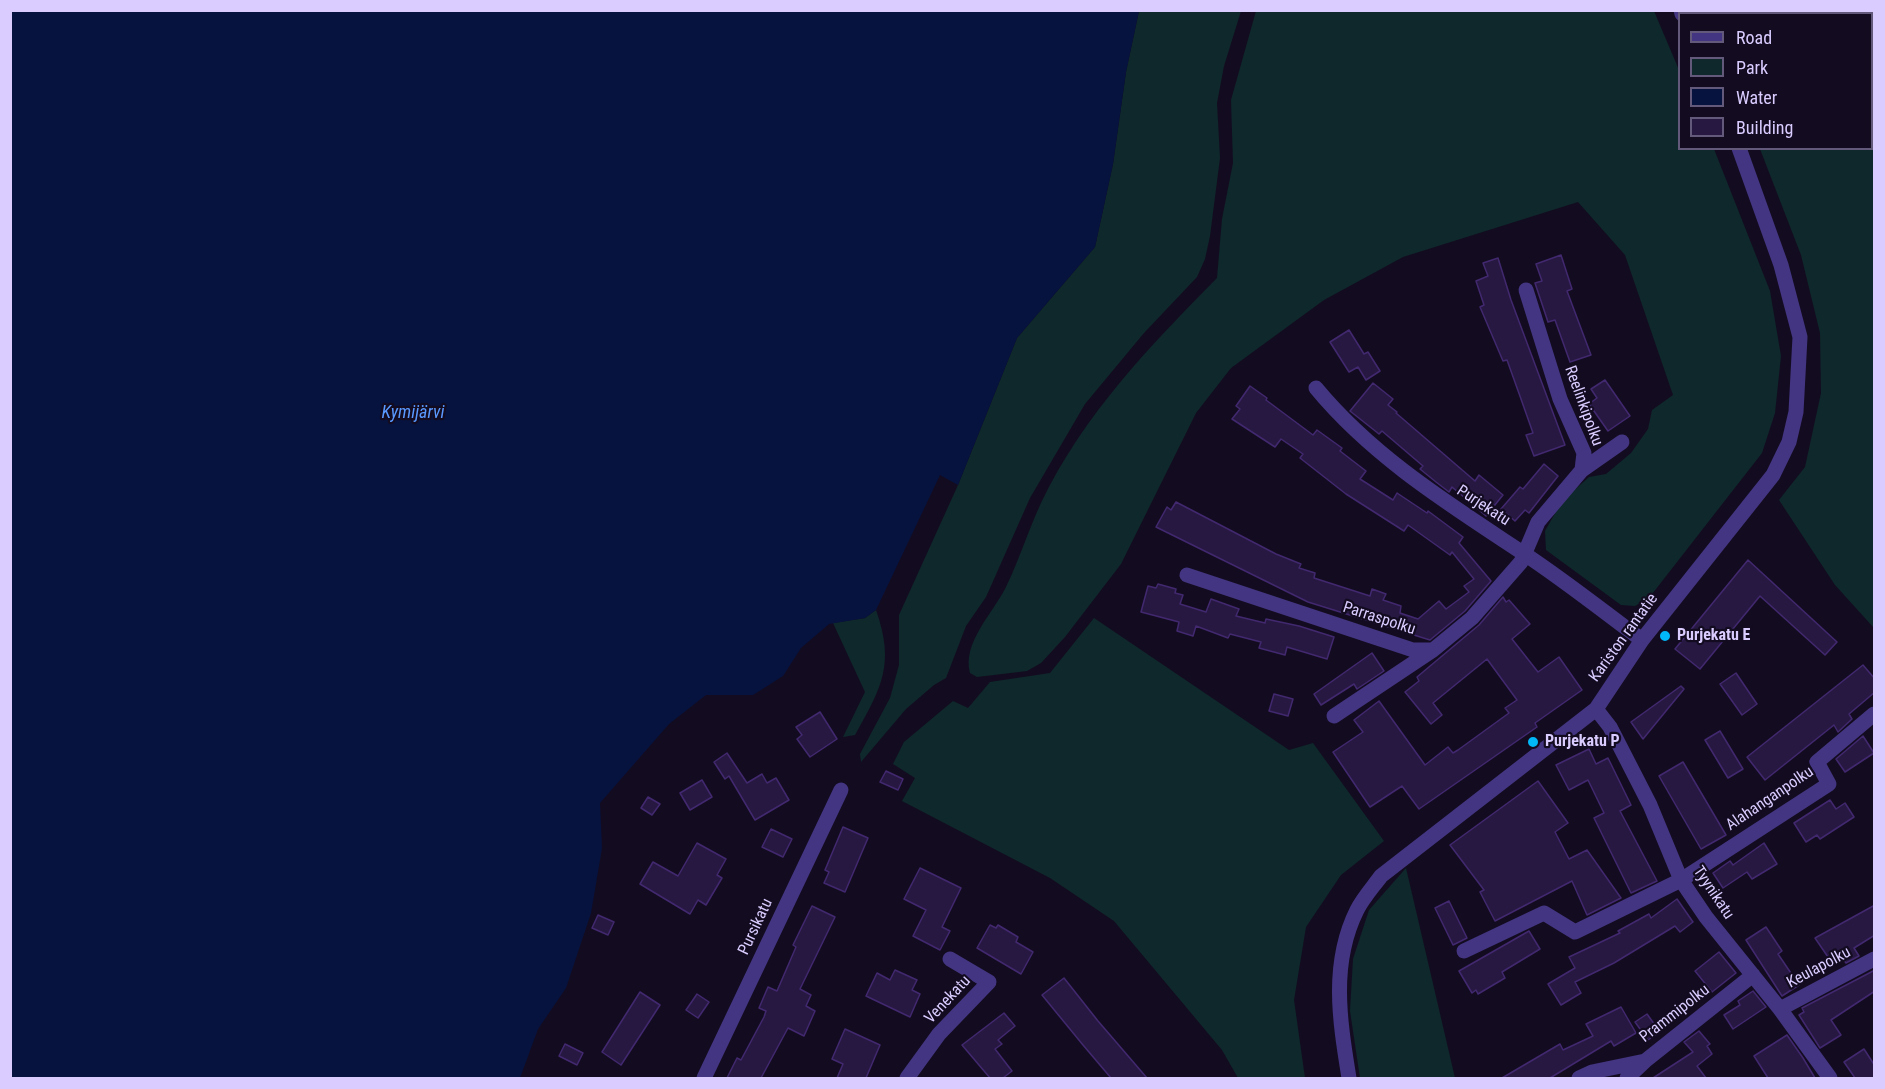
<!DOCTYPE html>
<html>
<head>
<meta charset="utf-8">
<style>
	body { margin:0 }
	#map { position:relative; width:1885px; height:1089px; overflow:hidden; background:#130c21; font-family:"Roboto Condensed",sans-serif }
	canvas { display:block }
	.frame { position:absolute; inset:0; border:12px solid #daccff; pointer-events:none }
	.legend { position:absolute; left:1678px; top:12px; width:195px; height:138px; box-sizing:border-box; background:#130c21; border:2px solid #63597a; margin:0; padding:8px 10px; list-style:none; font-size:18px; color:#daccff }
	.legend li { display:flex; align-items:center; gap:12px; height:30px }
	.legend b { width:30px; border:2px solid #63597a }
</style>
</head>
<body>
<div id="map">
<canvas width="1885" height="1089"></canvas>
<div class="frame"></div>
<ul class="legend">
<li><b style="height:8px;background:#443582"></b>Road</li>
<li><b style="height:16px;background:#0f282b"></b>Park</li>
<li><b style="height:16px;background:#07133f"></b>Water</li>
<li><b style="height:16px;background:#271842"></b>Building</li>
</ul>
</div>
<script>
const c = document.querySelector('canvas').getContext('2d');
c.lineJoin = 'round';
function fillPath(path, color) { c.fillStyle = color; c.fill(path, 'evenodd'); }
function strokePath(path, color, width, dash) { c.strokeStyle = color; c.lineWidth = width; c.lineCap = dash ? 'butt' : 'round'; c.setLineDash(dash || []); c.stroke(path); }
function drawText(font, color, halo, rows, align = 'center') {
  c.font = font + ' "Roboto Condensed",sans-serif'; c.lineWidth = 4.5; c.setLineDash([]); c.textBaseline = 'middle'; c.strokeStyle = halo; c.fillStyle = color; for (const [text, x, y, turn = 0] of rows) {
    c.save(); c.translate(x, y); c.rotate((+turn || 0) * Math.PI / 180); c.textAlign = isNaN(turn) ? turn : align; if (halo) c.strokeText(text, 0, 0); c.fillText(text, 0, 0); c.restore();
  }
}
fillPath(new Path2D(`
	M1139 11H1241L1224 66 1217 103 1220 158 1210 236 1205 259 1197 277 1144 333 1085 404 1030 498 986 597 966 626 946 678 934 685 906 709 861 762 860 754 890 698 899 665V615L958 485 1017 338 1095 247 1113 164 1126 72Z
	M1256 11H1654L1679 70 1680 148 1714 149 1770 291 1781 356 1775 413 1762 453 1649 598 1635 606 1621 605 1546 550 1545 531 1562 501 1589 477 1606 474 1631 453 1648 429 1652 410 1673 395 1625 255 1578 202 1403 257 1324 300 1231 368 1196 413 1121 564 1065 637 1041 663 1027 671 977 677 970 673C962 643 993 613 1006 587 1019 560 1028 531 1041 503 1083 415 1150 346 1217 278L1222 219 1233 163 1231 100Z
	M1703 11H1874V628L1835 585 1779 500 1805 467 1821 393 1820 333 1801 255 1760 149 1872 148V14H1704Z
	M876 610C895 664 882 687 855 735L843 737 865 692 833 623 865 618Z
	M1094 618 1289 750 1313 743 1384 841 1341 875 1306 927 1294 1000 1305 1078H1238L1222 1050 1114 921 1050 878 902 801 915 778 893 764 904 742 953 701 968 708 990 682 1050 673Z
	M1406 868 1455 1078H1360L1350 1011 1353 959 1369 910Z`), '#0f282b');
fillPath(new Path2D(`
	M10 11H1139L1126 72 1113 164 1095 247 1017 338 958 485 940 475 876 610 865 618 829 624 801 648 783 676 753 695H706L669 724 600 803 602 848 591 913 566 988 538 1029 520 1078H11Z`), '#07133f');
const building = new Path2D(`
	M1561 255 1572 289 1567 291 1591 355 1570 362 1555 320 1548 322 1535 283 1542 281 1536 264Z
	M1498 258 1511 300 1565 445 1534 456 1526 435 1533 433 1521 399 1507 360 1503 361 1480 307 1484 305 1476 281 1488 276 1483 263Z
	M1349 330 1364 354 1368 352 1380 371 1366 380 1358 367 1349 372 1330 342Z
	M1605 380 1630 416 1608 431 1589 404 1597 398 1591 389Z
	M1373 383 1393 399 1388 405 1397 412 1396 413 1475 481 1479 475 1503 495 1486 516 1452 487 1449 492 1436 482 1420 469 1423 466 1382 431 1379 434 1350 411Z
	M1250 386 1267 398 1266 400 1313 435 1317 430 1342 448 1340 451 1366 471 1360 479 1393 500 1397 493 1427 513 1428 511 1463 537 1459 543 1491 581 1465 611 1430 640 1308 602 1156 527 1167 507 1171 510 1176 502 1276 554 1301 564 1299 568 1315 573 1314 578 1370 596 1372 589 1386 594 1383 600 1401 606 1400 613 1418 619 1439 601 1446 609 1469 592 1464 586 1474 579 1452 552 1450 555 1408 525 1404 531 1346 494 1300 458 1303 454 1281 439 1275 447 1232 419 1240 409 1236 406Z
	M1544 464 1558 476 1529 513 1525 510 1515 521 1501 509 1520 487 1523 489Z
	M1748 560 1837 642 1825 655 1760 596 1700 669 1675 649Z
	M1158 584 1176 589 1175 593 1183 595 1180 604 1206 612 1211 599 1239 609 1236 616 1265 623 1266 619 1299 626 1334 637 1327 659 1287 647 1285 655 1259 648 1261 642 1230 634 1228 638 1196 626 1193 636 1177 631 1179 622 1141 612 1148 586 1156 588Z
	M1503 597 1506 602 1509 600 1530 624 1512 639 1538 672 1559 657 1582 690 1535 723 1537 727 1419 809 1402 786 1370 807 1333 752 1363 732 1354 720 1379 701 1425 765 1448 747 1453 753 1458 750 1509 713 1505 708 1517 700 1487 659 1433 703 1442 715 1431 724 1405 692 1419 681 1417 677 1479 625Z
	M1372 653 1384 671 1357 689 1354 684 1321 705 1314 694Z
	M1863 665 1875 679V692L1849 714 1852 719 1838 732 1834 725 1765 780 1747 757Z
	M1736 673 1757 704 1742 715 1720 684Z
	M1681 686 1684 689 1643 739 1631 722Z
	M1274 694 1293 699 1288 716 1269 711Z
	M820 712 837 739 810 757 797 739 802 735 796 727Z
	M1720 731 1743 769 1728 778 1705 740Z
	M1863 736 1874 753 1845 772 1836 759Z
	M1589 749 1596 764 1608 758 1631 805 1620 811 1657 881 1631 893 1594 818 1604 813 1588 780 1569 790 1556 765Z
	M727 753 747 783 762 774 767 783 776 778 789 800 755 820 729 776 725 779 714 762Z
	M1683 762 1726 835 1701 849 1659 776Z
	M886 771 903 779 898 790 880 782Z
	M702 780 712 797 690 810 680 793Z
	M1538 781 1568 823 1555 832 1569 859 1587 850 1621 898 1587 915 1572 881 1495 921 1480 892 1484 890 1450 845Z
	M648 797 660 804 652 815 641 808Z
	M1830 800 1836 809 1845 803 1854 817 1820 839 1817 835 1806 842 1794 823Z
	M843 827 868 838 845 892 824 883 829 872 825 870Z
	M771 829 792 839 783 857 762 847Z
	M697 843 726 859 717 875 722 878 706 905 698 900 690 914 640 884 653 862 678 876Z
	M1764 843 1777 864 1752 879 1747 872 1723 888 1713 873 1730 861 1733 865Z
	M920 868 961 888 942 927 950 931 940 950 913 936 926 910 904 899Z
	M1677 899 1693 922 1680 932 1675 926 1614 963 1575 982 1581 993 1561 1005 1548 984 1575 968 1569 957 1620 933 1618 931 1649 914 1651 918Z
	M1449 901 1467 938 1453 945 1435 908Z
	M1875 905V935L1854 948 1859 956 1846 963 1840 954 1830 960 1815 938Z
	M812 906 835 917 800 989 811 995 806 1006 815 1011 804 1036 788 1028 761 1078H727L737 1058 741 1060 764 1017 766 1011 759 1008 768 987 777 991 796 947 793 945Z
	M598 915 614 922 608 935 592 928Z
	M990 925 996 928 998 925 1018 937 1016 942 1033 952 1021 974 977 948Z
	M1766 927 1782 951 1778 954 1799 985 1782 996 1746 940Z
	M1529 931 1540 949 1502 972 1505 978 1478 994 1476 990 1472 993 1459 971Z
	M1719 952 1736 973 1712 992 1695 971Z
	M895 970 917 980 912 990 920 994 910 1017 866 996 877 973 890 980Z
	M1875 970V991L1831 1020 1841 1035 1820 1048 1799 1015 1804 1012 1802 1008Z
	M1064 978 1098 1021 1147 1078H1111L1083 1045 1042 995Z
	M1753 991 1766 1007 1733 1029 1724 1015 1740 1005 1738 1001Z
	M640 992 660 1005 621 1065 602 1052Z
	M697 994 709 1002 698 1018 686 1010Z
	M1621 1007 1636 1033 1614 1046 1611 1041 1550 1078H1502L1560 1044 1563 1050 1593 1036 1586 1024Z
	M1004 1013 1015 1026 998 1040 1002 1044 995 1049 1012 1071 1003 1078H990L962 1045Z
	M1647 1014 1660 1032 1648 1040 1635 1022Z
	M845 1029 880 1045 866 1078H837L843 1064 832 1059Z
	M1699 1031 1710 1044 1707 1046 1712 1054 1697 1066 1706 1078H1653L1693 1052 1684 1042Z
	M1787 1035 1803 1058 1815 1078H1768L1754 1056Z
	M565 1044 583 1053 577 1065 559 1056Z
	M1864 1049 1875 1066V1078H1855L1844 1062Z`);
fillPath(building, '#271842');
strokePath(building, '#42296f', 1.5);
strokePath(new Path2D(`
	M1681 10 1682 14
	M1316 388C1373 457 1449 504 1523 553 1564 580 1603 611 1642 640
	M1582 470 1622 442
	M1187 575 1413 650H1433L1472 618 1521 562 1538 522 1582 470 1584 453 1560 399 1526 290
	M1596 709 1610 727 1650 805 1681 880 1706 917 1780 1009 1830 1078
	M1334 716 1433 650
	M1464 951 1544 913 1575 932 1681 880 1829 784 1817 762 1874 714
	M1780 1009 1874 959
	M704 1078 841 790
	M907 1078 939 1034 989 982 950 959
	M1349 1078C1340 1022 1330 964 1357 910 1363 898 1373 887 1381 876L1596 709 1642 640 1773 475 1789 442 1796 412 1800 337 1781 265 1739 148
	M1579 1078 1592 1072 1645 1061 1753 975
	M1627 1078 1645 1061`), '#443582', 15);
for (const [x, y, r, color] of [
	[1665,636,6,"#00b7f7"],
	[1533,742,6,"#00b7f7"]
]) { const dot = new Path2D(); dot.arc(x, y, r, 0, 2 * Math.PI); c.fillStyle = color; c.fill(dot); strokePath(dot, '#130c21', 2); }
drawText('16px', '#daccff', '#130c21', [
	["Reelinkipolku",1583,406,70],
	["Purjekatu",1483,506,33],
	["Parraspolku",1379,619,18],
	["Kariston rantatie",1624,638,-54],
	["Alahanganpolku",1770,799,-34],
	["Tyynikatu",1713,893,56],
	["Pursikatu",756,927,-65],
	["Keulapolku",1819,968,-28],
	["Venekatu",948,1000,-47],
	["Prammipolku",1675,1014,-38]
]);
drawText('bold 16px', '#daccff', '#130c21', [
	["Purjekatu E",1677,636],
	["Purjekatu P",1545,742]
], 'left');
drawText('italic 18px', '#5a99ff', '#130c21', [
	["Kymijärvi",413,413]
]);
</script>
</body>
</html>
